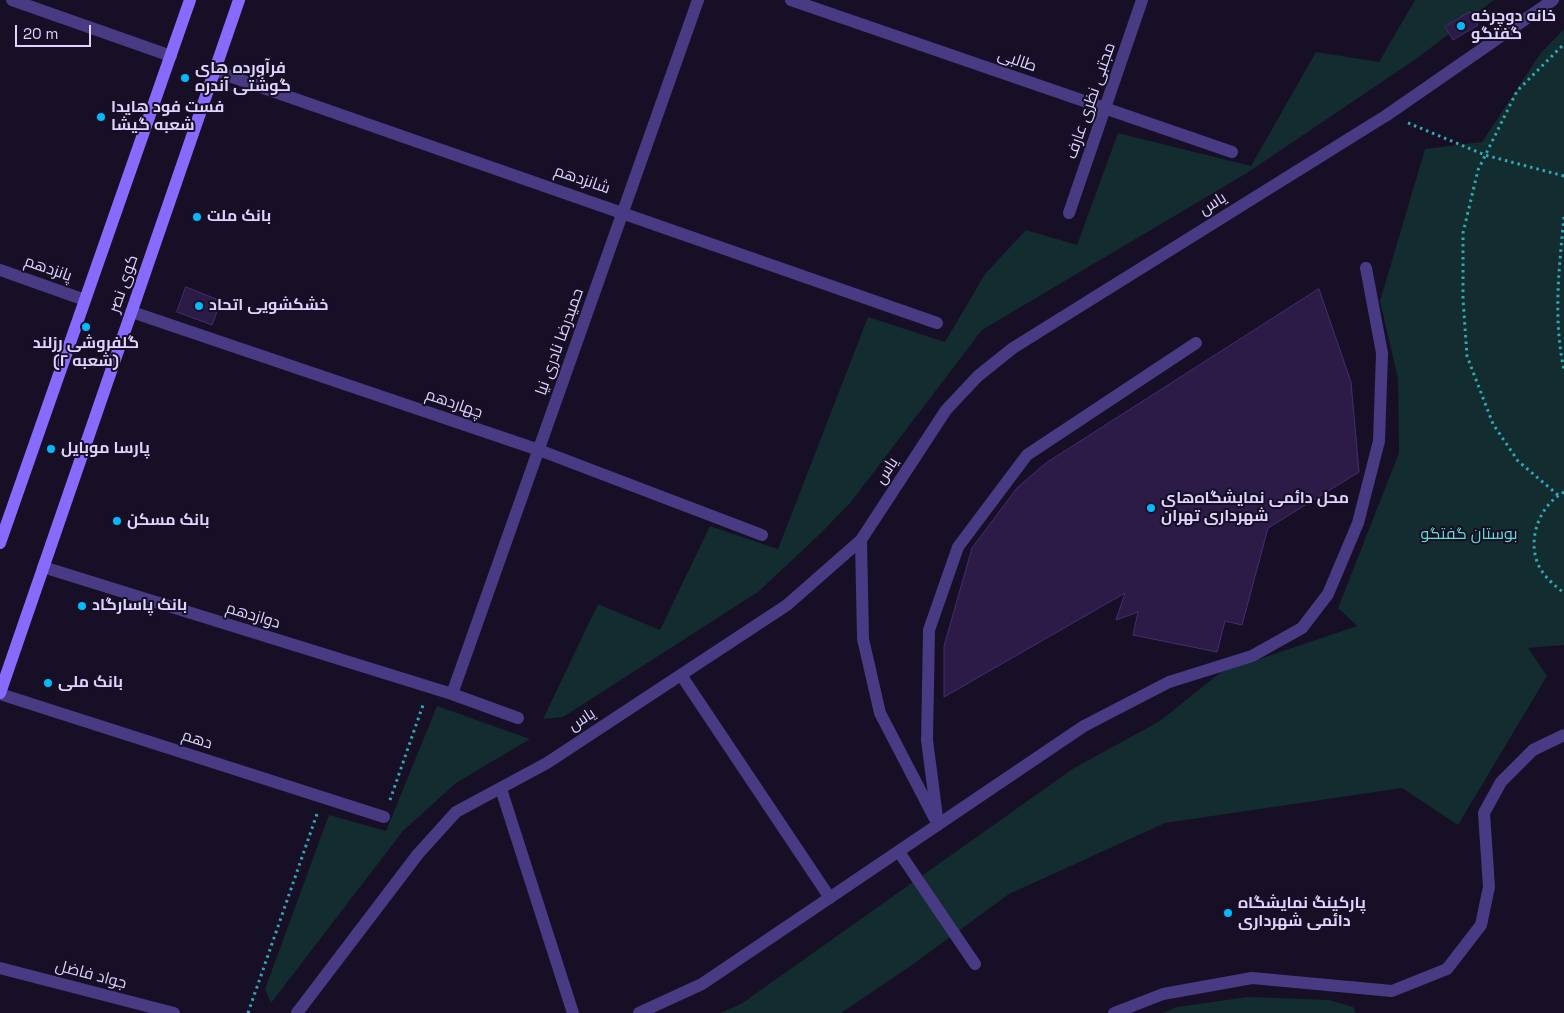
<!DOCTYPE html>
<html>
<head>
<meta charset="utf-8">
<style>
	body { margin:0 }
	#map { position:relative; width:1564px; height:1013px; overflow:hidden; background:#160f25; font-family:"Space Grotesk",sans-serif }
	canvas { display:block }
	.scale { position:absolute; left:15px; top:25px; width:76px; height:22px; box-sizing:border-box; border:2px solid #dfd3ff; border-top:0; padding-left:6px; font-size:15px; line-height:18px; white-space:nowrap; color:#dfd3ff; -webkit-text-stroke:4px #160f25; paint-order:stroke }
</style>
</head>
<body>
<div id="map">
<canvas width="1564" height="1013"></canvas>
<div class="scale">20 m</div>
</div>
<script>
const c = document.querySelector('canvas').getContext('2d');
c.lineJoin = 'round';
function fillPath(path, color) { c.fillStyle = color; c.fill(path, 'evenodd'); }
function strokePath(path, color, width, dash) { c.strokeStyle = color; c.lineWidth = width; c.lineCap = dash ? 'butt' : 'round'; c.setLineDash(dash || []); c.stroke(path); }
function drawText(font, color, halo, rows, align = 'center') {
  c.font = font + ' "Space Grotesk",Cairo,sans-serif'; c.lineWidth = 4; c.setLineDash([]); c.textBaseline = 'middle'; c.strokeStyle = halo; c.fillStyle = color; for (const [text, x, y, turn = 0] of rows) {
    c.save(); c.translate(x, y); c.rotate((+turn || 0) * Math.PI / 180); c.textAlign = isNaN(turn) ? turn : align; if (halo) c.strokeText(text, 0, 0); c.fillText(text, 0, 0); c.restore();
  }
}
fillPath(new Path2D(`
	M1415 0H1494L1416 59 1247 173 982 330 851 502 821 533 758 592 563 717 543 719 598 604 660 630 710 526 778 549 868 317 945 342 985 274 1026 230 1077 245 1118 133 1251 166 1316 52 1379 62Z
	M1564 29V645L1528 648 1547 676 1458 825 1402 788 1165 823 1009 894 912 965 841 1013H720L741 1004 1074 768 1160 721 1221 672 1357 626 1338 608 1399 453 1398 379 1380 301 1425 149 1482 142 1540 54Z
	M437 706 530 739 456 783 403 831 271 1003 265 989 329 815 386 831Z
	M1248 997 1329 1000 1353 1007 1356 1013H1163L1177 1007Z`), '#122c2f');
const building = new Path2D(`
	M1470 12 1478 25 1453 40 1445 27Z
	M186 287 221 301 212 325 177 312Z
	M1319 289 1351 382 1359 472 1268 528 1242 625 1225 621 1217 652 1133 635 1138 612 1116 620 1125 593 944 697V646L972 548 1017 488 1046 463Z`);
fillPath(building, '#2b1b46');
strokePath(building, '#462d72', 1);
strokePath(new Path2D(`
	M1408 123 1485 155 1564 176
	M1564 217C1559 268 1553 319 1564 370
	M1564 492C1540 505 1527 538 1538 564 1543 576 1554 585 1564 593
	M1558 495 1518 461 1493 424 1467 356 1463 299V233L1478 170 1517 91 1564 44
	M390 800 423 705
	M248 1013 317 814`), '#2fa9b7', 3, [2.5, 4]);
strokePath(new Path2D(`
	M861 540 863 639 880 713 935 819
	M681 675 830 898
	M501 789 573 1013
	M938 825 927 740 929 630 958 547 1027 455 1196 343
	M899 852 975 964
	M297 1013 418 854 456 812 547 763 787 605 861 540 946 410 978 376 1013 348 1387 115
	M639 1013 702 984 1084 726 1169 682 1252 656 1302 628 1328 594 1358 523 1379 441 1382 353 1366 268
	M1114 1013 1163 994 1252 978 1392 991 1447 969 1481 925 1489 887 1484 813 1501 782 1533 750 1564 735`), '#493a84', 12);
strokePath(new Path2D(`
	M12 0 171 56
	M791 0 1232 152
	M215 71 937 323
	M1387 115 1553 0
	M1069 213 1142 0
	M0 270 85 300
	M132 312 539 450 762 535
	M43 567 452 694 518 718
	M0 694 384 817
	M452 694 698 0
	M0 968 174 1013`), '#493a84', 12);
strokePath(new Path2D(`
	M0 543 190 0
	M0 693 239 0`), '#876bff', 12);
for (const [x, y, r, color] of [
	[1461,26,5,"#01bbfd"],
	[185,78,5,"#01bbfd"],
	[101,117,5,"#01bbfd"],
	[197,217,5,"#01bbfd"],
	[199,306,5,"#01bbfd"],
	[86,327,5,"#01bbfd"],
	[51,449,5,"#01bbfd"],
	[1151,508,5,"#01bbfd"],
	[117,521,5,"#01bbfd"],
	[82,606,5,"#01bbfd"],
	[48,683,5,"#01bbfd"],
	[1228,913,5,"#01bbfd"]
]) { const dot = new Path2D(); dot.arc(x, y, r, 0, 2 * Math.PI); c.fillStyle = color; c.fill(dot); strokePath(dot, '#160f25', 2); }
drawText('bold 16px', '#dfd3ff', '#160f25', [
	["خانه دوچرخه",1471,17],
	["گفتگو",1471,35],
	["فرآورده های",195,69],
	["گوشتی آندره",195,87],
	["فست فود هایدا",111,108],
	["شعبه گیشا",111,126],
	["بانک ملت",207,217],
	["خشکشویی اتحاد",209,306],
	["گلفروشی رزلند",86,344,"center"],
	["(شعبه ۲)",86,362,"center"],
	["پارسا موبایل",61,449],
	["محل دائمی نمایشگاه‌های",1161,499],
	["شهرداری تهران",1161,517],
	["بانک مسکن",127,521],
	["بانک پاسارگاد",92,606],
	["بانک ملی",58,683],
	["پارکینگ نمایشگاه",1238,904],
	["دائمی شهرداری",1238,922]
], 'left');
drawText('16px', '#dfd3ff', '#160f25', [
	["طالبی",1017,61,19],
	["مجتبی نظری عارف",1091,101,-71],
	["شانزدهم",582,180,19],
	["یاس",1213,204,-32],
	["پانزدهم",48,269,19],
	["کوی نصر",124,284,-71],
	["حمیدرضا نادری نیا",560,342,-70],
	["چهاردهم",454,404,19],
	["یاس",887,471,-57],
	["دوازدهم",253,616,17],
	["یاس",582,720,-33],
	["دهم",197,740,18],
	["جواد فاضل",91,975,15]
]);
drawText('16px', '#5fdfd4', '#160f25', [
	["بوستان گفتگو",1469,535]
]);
</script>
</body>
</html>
